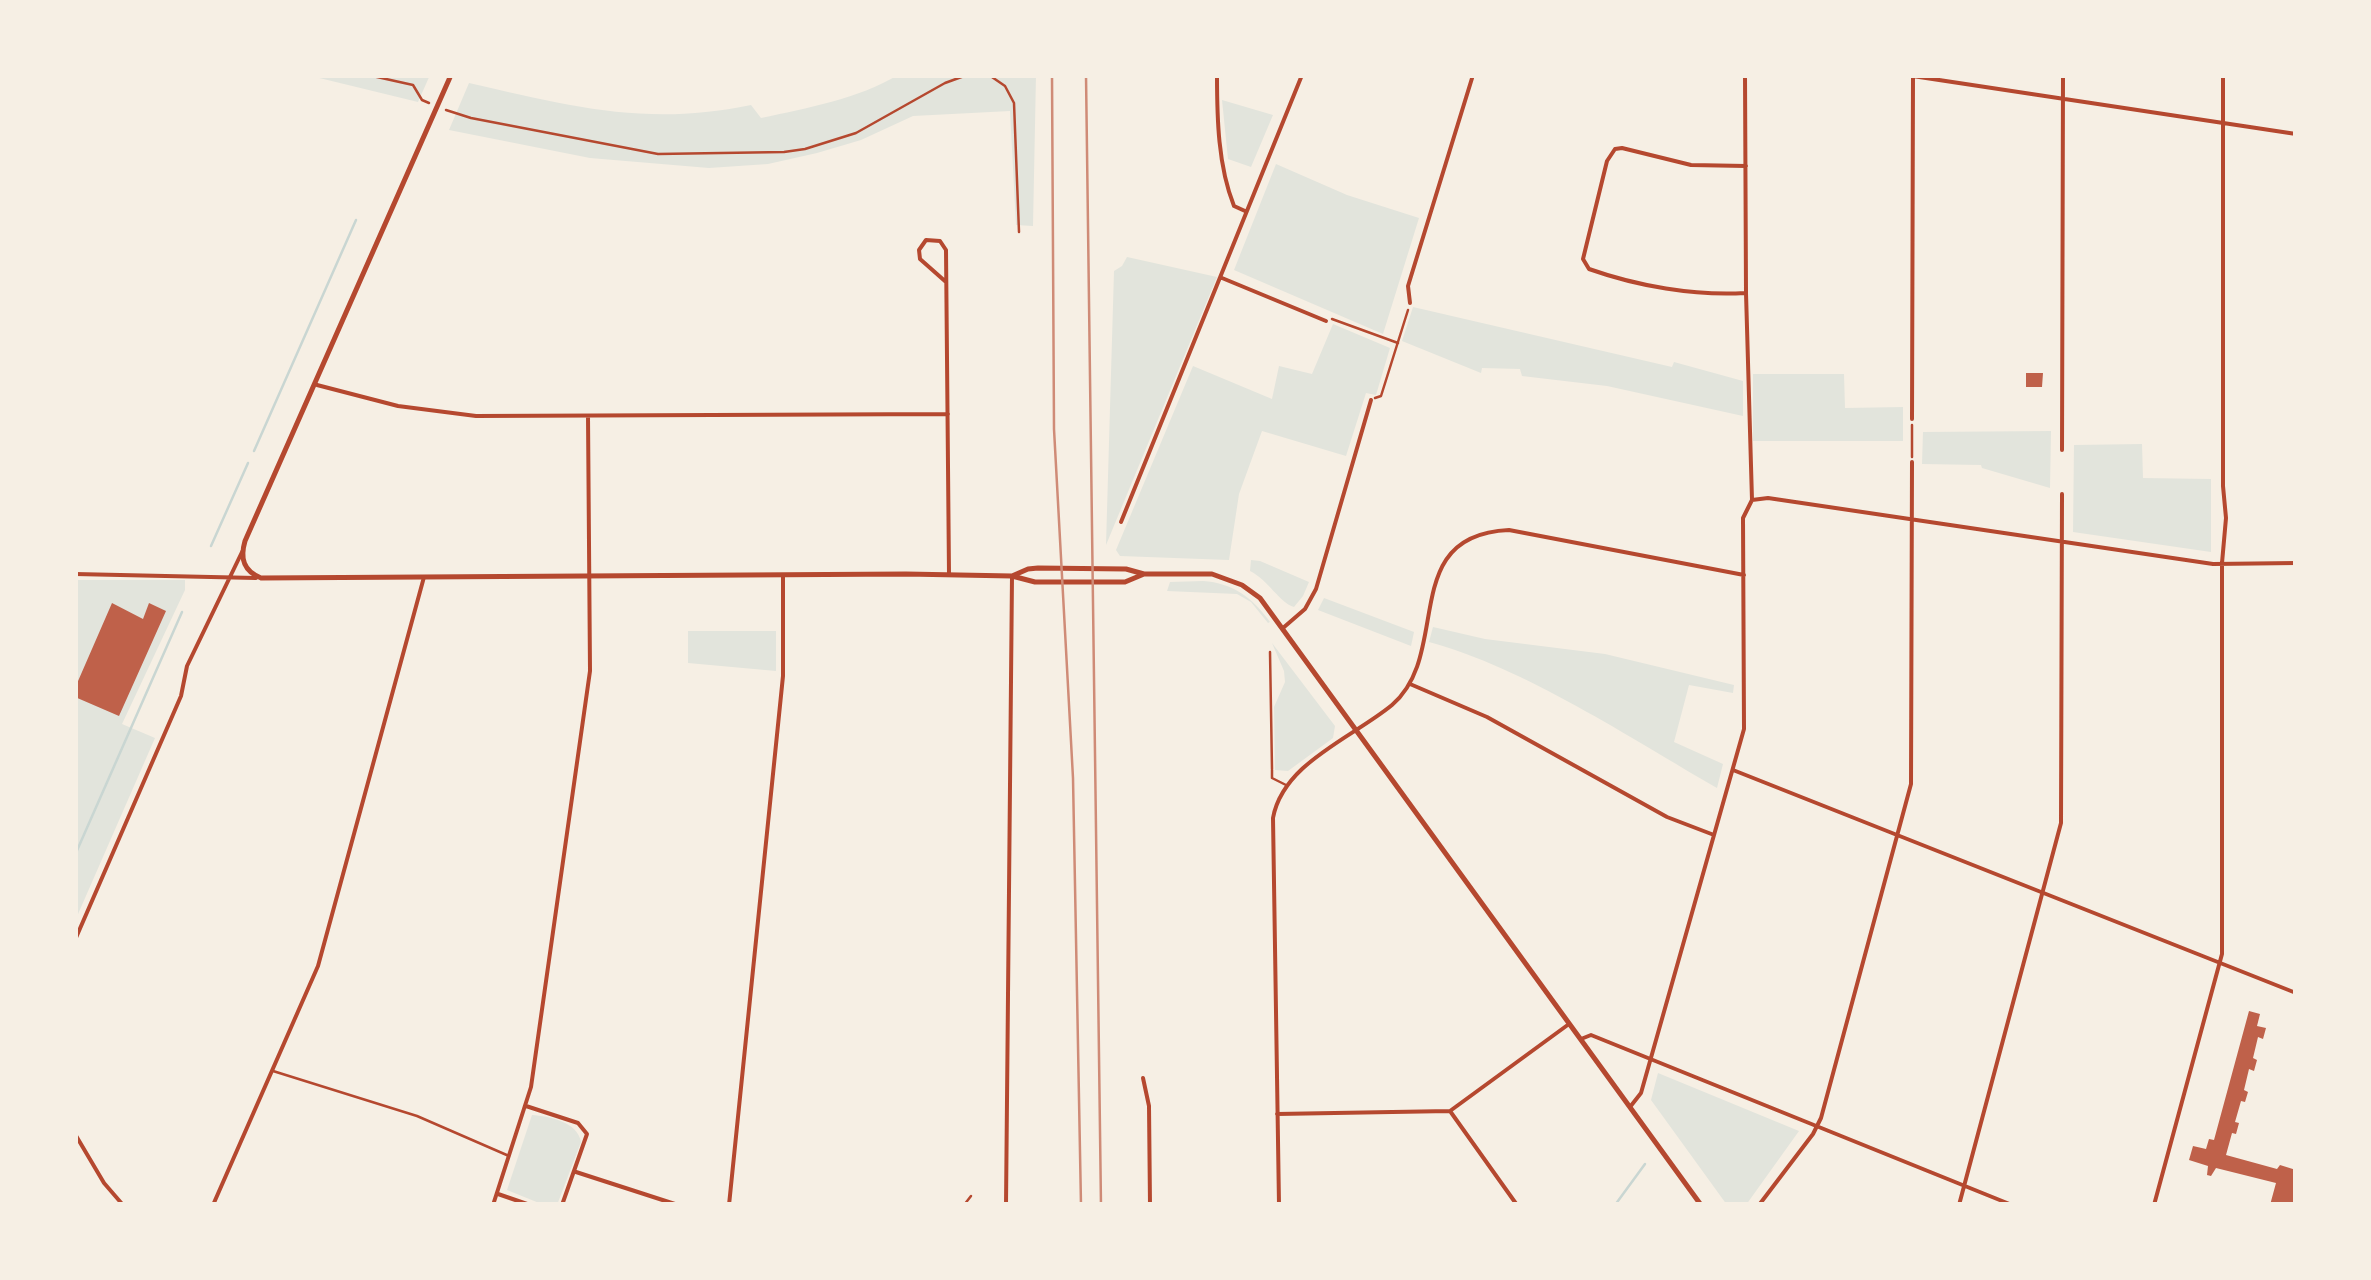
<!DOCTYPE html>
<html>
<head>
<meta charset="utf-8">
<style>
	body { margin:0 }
	#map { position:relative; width:2371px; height:1280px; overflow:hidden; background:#f6efe4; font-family:"Alegreya Sans",sans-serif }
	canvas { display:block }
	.frame { position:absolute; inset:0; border:78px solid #f6efe4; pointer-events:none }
</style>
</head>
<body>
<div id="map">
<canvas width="2371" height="1280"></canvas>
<div class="frame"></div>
</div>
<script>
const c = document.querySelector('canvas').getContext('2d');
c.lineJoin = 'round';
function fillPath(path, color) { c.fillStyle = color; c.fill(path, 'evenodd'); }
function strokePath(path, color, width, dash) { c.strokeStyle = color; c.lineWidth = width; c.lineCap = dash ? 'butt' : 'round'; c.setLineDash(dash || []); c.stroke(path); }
fillPath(new Path2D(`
	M307 75H430L418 102Z
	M898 75H1036L1033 226 1016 225 1010 111 913 116 861 140 817 153 768 164 709 168 590 158 449 130 469 83C571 106 646 127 751 105L761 118C807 108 858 99 898 75Z
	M1222 100 1273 115 1251 167 1228 159Z
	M1276 164 1347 195 1419 218 1383 334 1234 270Z
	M1127 257 1217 277 1106 545 1114 271 1122 266Z
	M1413 307 1672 367 1674 362 1743 381V416L1607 386 1522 376 1520 369 1482 368 1481 373 1402 341Z
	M1333 324 1390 348 1376 395 1366 393 1346 456 1262 431 1239 494 1229 560 1120 556 1116 550 1193 366 1272 399 1279 366 1312 374Z
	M1753 374H1844L1845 408 1903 407V441H1753Z
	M2051 431 2050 488 1982 468 1981 465 1922 464 1923 432Z
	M2142 444 2143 478 2211 479V552L2073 532 2074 445Z
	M1251 560 1260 561 1309 582 1303 596 1294 607C1280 603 1268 580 1250 571Z
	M75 580H185V590L122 724 155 738 75 921Z
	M1203 581C1233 583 1253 598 1270 622L1268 623 1251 602 1237 594 1167 591 1170 582Z
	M1324 598 1414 632 1411 646 1318 610Z
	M1433 627 1485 639 1605 654 1734 685 1733 693 1689 685 1674 742 1723 764 1717 788C1632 739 1523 667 1429 642Z
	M688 631H776V671L688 663Z
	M1272 643 1335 726 1333 738 1288 771 1275 770 1274 707 1285 682 1284 671Z
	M1658 1073 1799 1131 1746 1205H1727L1651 1100Z
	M532 1115C549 1116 578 1122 581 1142L557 1205H544L507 1190Z`), '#e2e4dc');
strokePath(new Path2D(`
	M254 451 356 220
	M211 546 248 463
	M75 855 182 612
	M1615 1205 1645 1164`), '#c9d6d2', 2.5);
fillPath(new Path2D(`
	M2026 373H2043L2042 387H2026Z
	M112 603 143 619 149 603 166 611 119 716 75 697V688Z
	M2249 1011 2260 1014 2257 1026 2266 1028 2263 1039 2258 1037 2253 1058 2257 1060 2254 1071 2249 1069 2244 1090 2248 1092 2245 1102 2241 1101 2235 1122 2239 1123 2236 1134 2232 1133 2226 1155 2277 1169 2280 1165 2296 1170V1205H2270L2276 1183 2216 1168 2211 1176 2207 1175 2208 1166 2189 1160 2193 1146 2206 1149 2209 1139 2214 1140Z`), '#bf614a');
strokePath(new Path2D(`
	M368 75 413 85 422 100 429 103
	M989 75 1005 86 1014 103 1019 232
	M446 110 471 118 658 154 784 152 805 149 856 133 945 83 967 75
	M1332 319 1398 343
	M1375 398 1381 396 1408 310
	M1912 457V425`), '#b5482f', 2.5);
strokePath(new Path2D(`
	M1272 770V778L1286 785
	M273 1071 417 1116 509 1156
	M964 1205 971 1196`), '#b5482f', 2.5);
strokePath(new Path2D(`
	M1270 652 1272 769`), '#b5482f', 2.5);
strokePath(new Path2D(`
	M1217 75C1217 118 1218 166 1234 206L1245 211
	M1906 75 2296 134
	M1222 278 1326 321
	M946 282 920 259 919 250 926 240 940 241 946 250 949 574
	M1745 293C1694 296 1637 286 1589 269L1583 259 1607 161 1615 149 1622 148 1691 165 1746 166
	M1410 303 1408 286 1473 75
	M317 385 398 406 476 416 948 414
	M1912 419 1913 75
	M2062 450 2063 75
	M1752 500 1768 498 2213 564 2296 563
	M1121 522 1302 75
	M75 574 256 578
	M1283 628 1305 609 1316 589 1371 400
	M1410 684 1487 717 1667 817 1714 835
	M1733 770 2296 993
	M75 940 181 696 187 666 243 550
	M1581 1039 1591 1035 2012 1205
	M1143 1078 1149 1106 1150 1205
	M526 1106 578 1123 587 1134 562 1205
	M1630 1107 1641 1093 1744 729 1743 518 1752 500 1746 293 1745 75
	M1450 1111 1517 1205
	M1277 1114 1450 1111 1569 1024
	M75 1134 104 1183 123 1205
	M576 1172 678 1205
	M498 1194 530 1205
	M213 1205 318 966 424 577
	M493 1205 531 1087 590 671 588 416
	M729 1205 783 676V575
	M1006 1205 1012 576
	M1279 1205 1273 818C1283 763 1352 738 1392 705 1453 653 1397 535 1509 530L1744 575
	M1759 1205 1813 1134 1821 1118 1911 784 1912 462
	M1959 1205 2061 823 2062 494
	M2154 1205 2222 954V563L2226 518 2223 486V75`), '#b5482f', 4);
strokePath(new Path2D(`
	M451 75 245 541C240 558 243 571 261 578L906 574 1012 576 1035 582H1125L1144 574
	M1012 576 1028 569 1038 568 1126 569 1144 574H1212L1242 585 1260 598 1701 1205`), '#b5482f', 5);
strokePath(new Path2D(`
	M1052 75 1054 429 1073 778 1081 1205`), '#cf8b77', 2.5);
strokePath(new Path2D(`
	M1086 75 1101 1205`), '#cf8b77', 2.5);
</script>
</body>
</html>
